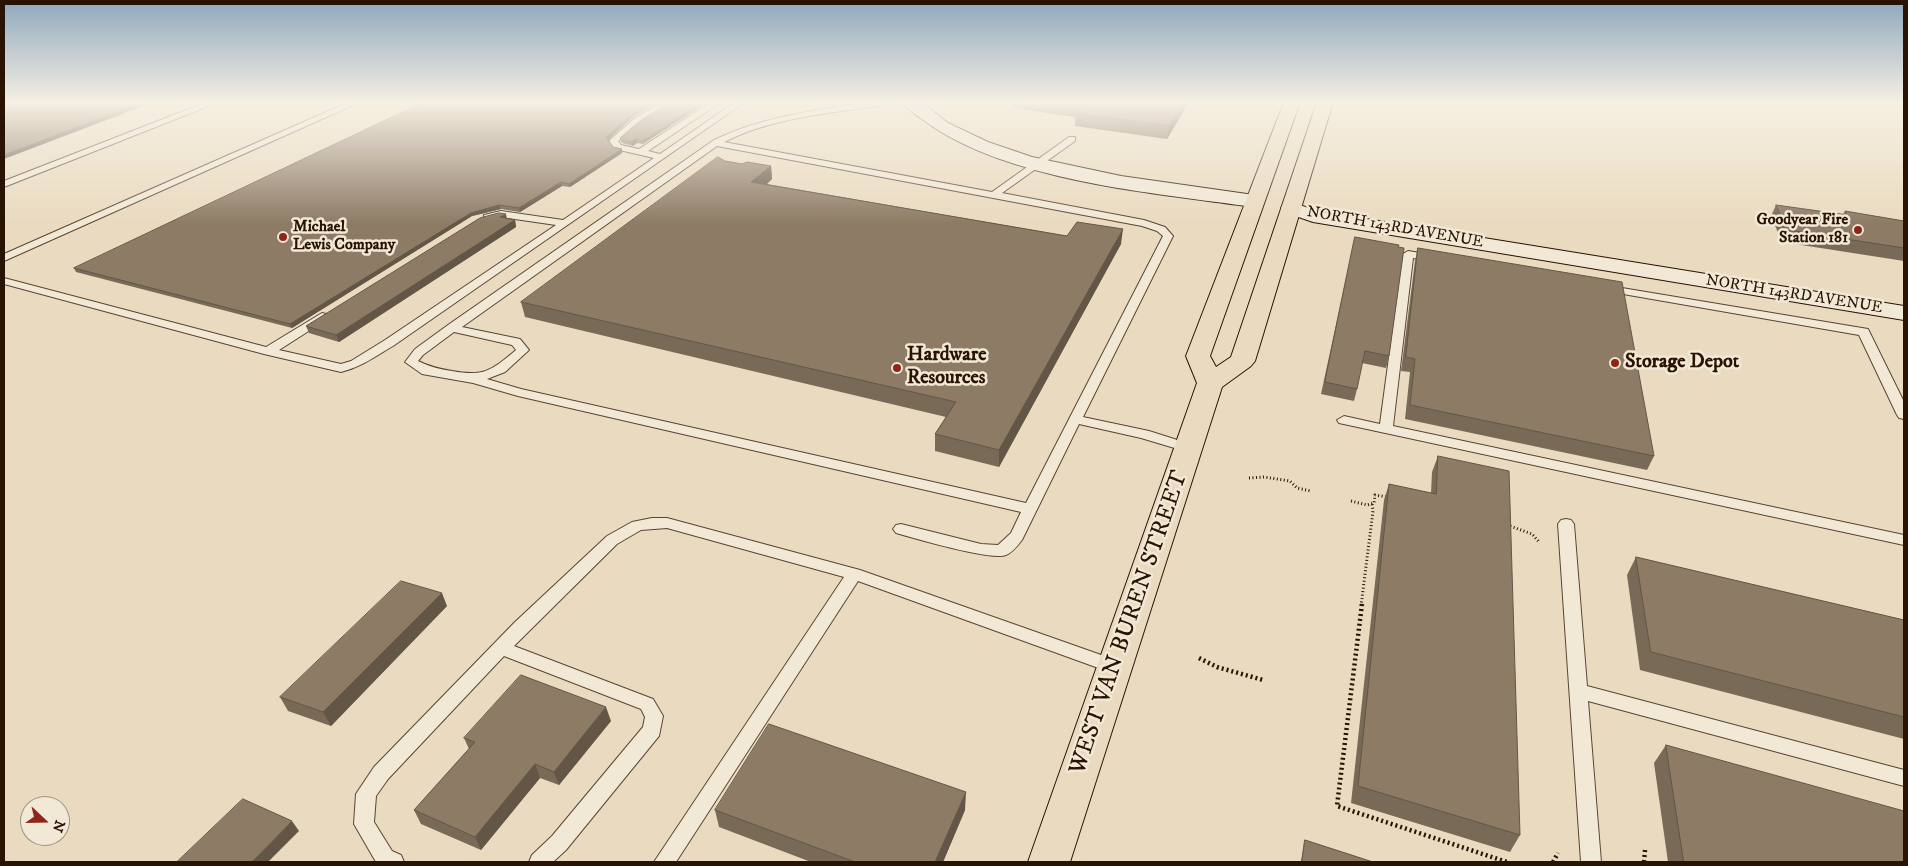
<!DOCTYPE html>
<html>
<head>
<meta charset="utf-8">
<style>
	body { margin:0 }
	#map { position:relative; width:1908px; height:866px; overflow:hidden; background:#eadbc0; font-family:"IM FELL DW Pica",serif }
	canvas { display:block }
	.frame { position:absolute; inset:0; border:5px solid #291302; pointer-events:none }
	.north { position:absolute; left:20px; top:796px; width:50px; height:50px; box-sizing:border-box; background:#f1e8d6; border:1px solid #a19381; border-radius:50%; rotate:111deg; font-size:14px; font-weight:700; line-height:20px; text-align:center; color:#291302 }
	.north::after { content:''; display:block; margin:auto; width:18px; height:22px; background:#8f2418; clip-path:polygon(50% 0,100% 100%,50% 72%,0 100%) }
</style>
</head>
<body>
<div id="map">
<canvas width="1908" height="866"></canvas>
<div class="frame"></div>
<div class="north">N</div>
</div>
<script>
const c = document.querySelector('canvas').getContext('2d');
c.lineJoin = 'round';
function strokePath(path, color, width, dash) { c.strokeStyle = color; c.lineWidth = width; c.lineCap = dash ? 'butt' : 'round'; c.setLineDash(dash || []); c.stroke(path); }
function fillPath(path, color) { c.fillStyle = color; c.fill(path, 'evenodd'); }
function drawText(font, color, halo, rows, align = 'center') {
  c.font = font + ' "IM FELL DW Pica",serif'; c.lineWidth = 5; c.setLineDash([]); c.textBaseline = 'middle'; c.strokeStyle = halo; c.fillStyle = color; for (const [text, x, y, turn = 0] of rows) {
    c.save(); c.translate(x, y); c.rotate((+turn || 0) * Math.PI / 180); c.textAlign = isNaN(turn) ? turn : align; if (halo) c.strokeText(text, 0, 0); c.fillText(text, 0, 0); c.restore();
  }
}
const lane = new Path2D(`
	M207 102H219L4 187V181Z
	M349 102H360L4 261V254Z
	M664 102H674L641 122 618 141 621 145 639 149 711 102H721L648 151 660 154 735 102H745L393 346C376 356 361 367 341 372L264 354 4 284V278L266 347 322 313 326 314 328 317 326 320 279 350 341 364 351 361 385 340 556 225 501 217 484 219V215L501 211 563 220 654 158 615 149 609 141 635 118Z
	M872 102H895L891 104C834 113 776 116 724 142L992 192 1069 137H1075V141L1002 193 1144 220 1165 227 1173 236 1083 417 1149 431 1193 445 1195 448 1193 451 1188 452 1141 438 1079 424 1022 540C1018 545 1012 553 1006 555 991 561 914 538 896 533L893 529 896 525 901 524 981 544 998 545 1011 533 1021 512 518 396 473 383 422 374 405 362 415 349 448 325 714 140C764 116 817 110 872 102ZM717 146 1142 226 1157 231 1163 236 1026 503 521 389 487 379 505 372 529 350 520 339 462 327ZM454 332 512 345 516 350C492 370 485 377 452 371 439 369 430 367 418 361L423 355Z
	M1408 251 1433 255 1438 258 1433 261 1413 258 1393 426 1904 535V545L1339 423 1337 420 1344 416 1380 424 1403 254Z
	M1604 285 1868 329 1904 402V419L1899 418 1897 415 1859 335 1600 290 1598 288Z
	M652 518H667L860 570 1121 662 1124 667 1121 672 1115 674 858 581 676 862H654L844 577 667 528 641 530 617 544 514 646 653 699 663 716 659 736 566 850 553 862H529L532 855 552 836 643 727 645 717 641 709 504 656 388 779 376 796 374 822 392 851 401 855 404 862H376L354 824 356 794 374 767 515 622 607 536 632 522Z
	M1566 519 1571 520 1574 524 1587 686 1904 770V786L1588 701 1601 862H1581L1558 524 1561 520Z`);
const secondary = new Path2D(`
	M902 102H921L948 123 988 142 1032 157 1121 176 1254 195 1261 197 1264 201 1261 205 1254 207C1154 193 1003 181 922 119 915 114 907 109 902 102Z
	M1291 202 1317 211 1904 306V320L1313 222 1284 212 1281 208 1284 204Z`);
const primary = new Path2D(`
	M1284 102H1300L1210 356 1216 367 1231 357 1317 102H1333L1255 361 1251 366 1222 387 1070 862H1028L1197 383 1186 356Z`);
strokePath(lane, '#594532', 2);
strokePath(secondary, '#291302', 2);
strokePath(primary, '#291302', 2);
strokePath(new Path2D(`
	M1249 478 1264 477 1290 481 1297 488 1311 491
	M1351 501 1367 505 1374 503 1375 495 1387 497
	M1507 525 1532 534 1540 543
	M1361 606 1373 511 1372 503`), '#291302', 3, [1, 2.5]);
strokePath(new Path2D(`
	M1362 604 1337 806 1507 862
	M1199 658 1217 667 1263 680
	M1553 862 1558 853
	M1644 862 1645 850`), '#291302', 4.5, [2, 3]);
fillPath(lane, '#f1e8d6');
fillPath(secondary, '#f1e8d6');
fillPath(primary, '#eadbc0');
fillPath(new Path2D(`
	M671 102 643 144 637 143 633 146 622 143 621 141 620 138Z
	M1013 102H1189L1167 139 1075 126V117L1013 108Z
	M634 116 608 140 613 147 622 149V153L570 187 562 186 520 212 501 209 472 216 292 328 76 272 74 268Z
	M725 161 742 164 771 166 772 179 767 184 1067 236 1121 244 999 467 935 451V434L946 417 525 317 521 302Z
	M1776 205 1843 214 1845 211 1904 221V261L1782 242 1771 216Z
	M507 219 515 220 516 227 339 342 309 333 306 326Z
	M1355 237 1389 356 1386 368 1362 363 1357 389 1354 401 1321 394Z
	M1418 248 1654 456 1647 470 1405 419 1410 372 1401 371 1415 261Z
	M1438 456 1520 835 1510 852 1351 803 1384 500 1389 484 1431 493 1432 472Z
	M1636 557 1904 620V739L1640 670 1627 575Z
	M447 606 331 726 288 711 280 697Z
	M611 721 559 785 540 778 481 850 421 824 414 810 469 749 464 738Z
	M1666 745 1904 862H1668L1654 763Z
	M715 810H965L943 862H811L719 827Z
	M1305 840 1373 862H1301L1304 845Z`), '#796a57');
fillPath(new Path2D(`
	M143 102H154L4 159V155Z
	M653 102H660L634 116 607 141 606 137 633 113Z
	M703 102H708L643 144 642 141Z
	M1184 102H1189L1167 139 1169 126Z
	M636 139 637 143 633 146 632 142Z
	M622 149V153L570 187 569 184Z
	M771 166 772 179 753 196 751 182Z
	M561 182 562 186 520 212 519 208Z
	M499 205 501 209 472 216 292 328 290 324 471 213Z
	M506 214 507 220 500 217Z
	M515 220 516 227 339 342 336 335Z
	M1123 229 1121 244 999 467V450Z
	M442 593 447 606 331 726 323 712Z
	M606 707 611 721 559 785 554 772Z
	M535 764 540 778 481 850 475 837Z
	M966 792 965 810 943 862H935Z
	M292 821 299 831 268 862H252Z`), '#635647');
const building = new Path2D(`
	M4 102H143L4 155Z
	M424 102H653L633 113 606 137 613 147 622 149 569 184 561 182 519 208 499 205 471 213 290 324 74 268Z
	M671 102H703L642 141 636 139 632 142 621 140 620 138 641 120Z
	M1062 102H1184L1169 126 1075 113 1081 105Z
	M718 157 725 161 742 164 747 162 771 166 751 182 1067 236 1077 222 1123 229 999 450 935 434 956 402 521 302Z
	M1776 205 1847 215 1845 211 1904 221V248L1788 230Z
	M499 213 506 214 500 217 515 220 336 335 306 326 480 218Z
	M1355 237 1399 245 1398 247 1404 248 1389 356 1365 351 1357 389 1325 382Z
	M1418 248 1622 282 1654 456 1410 405 1415 359 1406 357Z
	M1438 456 1509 471 1520 835 1358 786 1389 484 1436 494Z
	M1636 557 1904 620V717L1651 652Z
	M401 581 442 593 323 712 280 697Z
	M521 675 606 707 554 772 535 764 475 837 414 810 475 742 464 738Z
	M769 724 966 792 935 862H855L715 810Z
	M1666 745 1904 811V862H1684Z
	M243 799 292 821 252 862H177Z
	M1305 840 1373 862H1302Z`);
fillPath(building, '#8d7b65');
strokePath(building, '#635647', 1);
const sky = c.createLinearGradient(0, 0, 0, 223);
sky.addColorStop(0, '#8ea8be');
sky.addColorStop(0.46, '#f6efe3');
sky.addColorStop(1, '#f6efe300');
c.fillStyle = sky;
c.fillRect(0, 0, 1908, 223);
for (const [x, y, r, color] of [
	[1858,230,5,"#8f2418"],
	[283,237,5,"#8f2418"],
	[1615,363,5,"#8f2418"],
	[897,368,5,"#8f2418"]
]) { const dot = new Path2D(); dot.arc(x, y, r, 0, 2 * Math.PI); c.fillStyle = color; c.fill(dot); strokePath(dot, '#f1e8d6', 2); }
drawText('bold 16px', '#291302', '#f1e8d6', [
	["Goodyear Fire",1848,221],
	["Station 181",1848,239],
	["Michael",293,228,"left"],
	["Lewis Company",293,246,"left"]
], 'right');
drawText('16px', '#291302', '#f1e8d6', [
	["NORTH 143RD AVENUE",1395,228,10],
	["NORTH 143RD AVENUE",1794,295,9]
]);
drawText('bold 20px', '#291302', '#f1e8d6', [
	["Hardware",907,356],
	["Resources",907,379],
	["Storage Depot",1625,363]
], 'left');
drawText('24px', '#291302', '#f1e8d6', [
	["WEST VAN BUREN STREET",1130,623,-71]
]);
</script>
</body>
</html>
